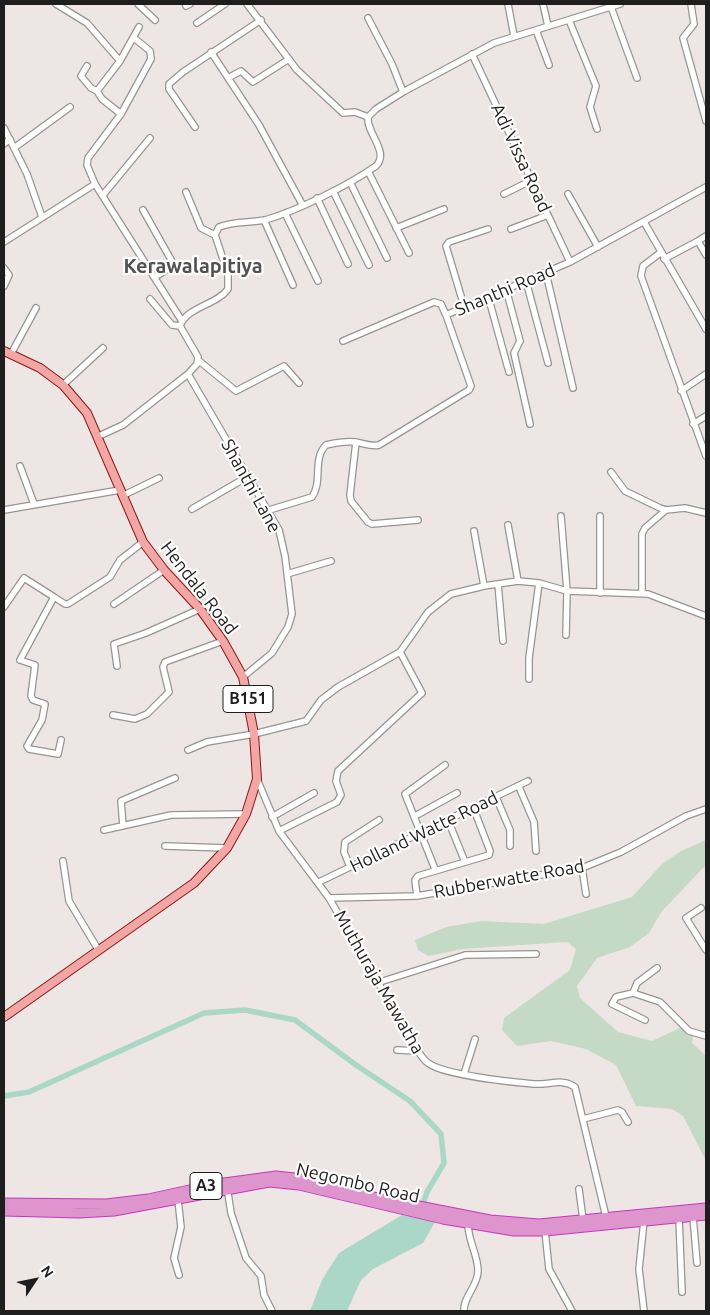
<!DOCTYPE html>
<html>
<head>
<meta charset="utf-8">
<style>
	body { margin:0 }
	#map { position:relative; width:710px; height:1315px; overflow:hidden; background:#eee6e5; font-family:Ubuntu,sans-serif }
	canvas { display:block }
	.frame { position:absolute; inset:0; border:5px solid #1e1e1e; pointer-events:none }
	.north { position:absolute; left:10px; top:1255px; width:50px; height:50px; -webkit-text-stroke:4px #fff; paint-order:stroke; rotate:56deg; font-size:14px; font-weight:700; line-height:20px; text-align:center; color:#1e1e1e }
	.north::after { content:''; display:block; margin:auto; width:18px; height:22px; background:#1e1e1e; clip-path:polygon(50% 0,100% 100%,50% 72%,0 100%) }
</style>
</head>
<body>
<div id="map">
<canvas width="710" height="1315"></canvas>
<div class="frame"></div>
<div class="north">N</div>
</div>
<script>
const c = document.querySelector('canvas').getContext('2d');
c.lineJoin = 'round';
function fillPath(path, color) { c.fillStyle = color; c.fill(path, 'evenodd'); }
function strokePath(path, color, width, dash) { c.strokeStyle = color; c.lineWidth = width; c.lineCap = dash ? 'butt' : 'round'; c.setLineDash(dash || []); c.stroke(path); }
function drawText(font, color, halo, rows, align = 'center') {
  c.font = font + ' Ubuntu,sans-serif'; c.lineWidth = 4.5; c.setLineDash([]); c.textBaseline = 'middle'; c.strokeStyle = halo; c.fillStyle = color; for (const [text, x, y, turn = 0] of rows) {
    c.save(); c.translate(x, y); c.rotate((+turn || 0) * Math.PI / 180); c.textAlign = isNaN(turn) ? turn : align; if (halo) c.strokeText(text, 0, 0); c.fillText(text, 0, 0); c.restore();
  }
}
fillPath(new Path2D(`
	M706 840V865L662 911 649 933 630 947 597 958 577 986 580 998 618 1032 652 1041 684 1026 694 1031 692 1043 706 1056V1161L683 1116 672 1109 636 1106 616 1065 586 1049 551 1041 517 1046 502 1030 504 1018 570 970 576 949 567 942 462 949 429 956 418 950 415 940 446 927 481 921 544 924 632 897 662 864 681 851Z`), '#c4dac4');
fillPath(new Path2D(`
	M402 1215 435 1222 423 1243 373 1269 361 1280 347 1311H310L322 1280 339 1253Z`), '#aad7c8');
strokePath(new Path2D(`
	M4 1096 29 1092 204 1013 245 1010 295 1020 356 1065 410 1101 441 1134 444 1163 427 1192 416 1225`), '#aad7c8', 5.5);
const minor = new Path2D(`
	M56 4 87 23 120 61 139 27
	M138 4 155 20
	M247 4 297 70 343 113 355 112 368 117
	M508 4 514 36
	M543 4 548 26
	M610 4 637 78
	M691 4 694 24 683 38 706 121
	M186 6 190 4
	M368 18 392 64 403 92
	M569 20 596 86 590 107 597 129
	M197 23 225 4
	M536 30 549 65
	M211 52 259 125 302 204
	M472 54 570 262
	M120 61 97 91 102 99 121 114
	M87 66 81 76 91 88 97 91
	M228 78 241 71 253 82 289 59
	M195 127 169 89V84L183 72 261 20
	M4 128 27 174 42 217
	M4 144 10 139
	M14 148 70 107
	M368 171 409 253
	M350 182 387 258
	M95 184 87 165 88 158 121 114 151 59 150 51 134 38
	M333 191 369 265
	M186 192 201 228 215 235
	M504 194 532 180
	M568 194 598 247
	M103 195 150 138
	M317 198 348 264
	M143 210 174 265 155 277
	M285 213 318 281
	M264 220 293 285
	M644 222 706 329
	M396 228 444 209
	M511 229 548 215
	M706 236 698 241 706 255
	M4 242 95 184 182 321
	M660 253 643 266 641 276 706 456
	M664 259 698 241
	M4 268 9 275 4 286
	M546 273 573 388
	M526 281 548 363
	M506 289 520 341 514 353 530 424
	M488 296 509 372
	M150 299 172 325 180 326
	M464 306 446 246 449 242 488 229
	M343 341 434 302 441 304 446 315
	M11 354 36 308
	M198 360 236 391 284 366 299 383
	M188 374 279 530 285 556 292 614 288 627 272 653 243 677
	M63 385 103 348
	M681 391 706 374
	M693 424 706 416
	M99 436 123 425 188 374 197 364 198 357 180 326C186 307 217 305 228 289V274L215 235 219 227C234 221 250 223 265 220 297 211 349 185 376 166 390 152 366 133 368 117L376 109 403 92 494 43 620 4
	M356 442 350 495 351 501 368 522 372 524 418 520
	M20 466 34 504
	M611 472 625 491 660 508 666 510 685 508 706 513
	M122 496 159 478
	M192 509 247 477
	M4 510 120 490
	M266 511 312 497C323 482 312 459 326 445 335 443 345 441 355 442 364 443 370 447 379 445L469 390 471 386 446 315 570 262 706 187
	M561 516 567 591 566 635
	M508 525 518 581
	M474 531 484 586
	M287 574 331 561
	M498 584 503 641
	M600 593V516
	M642 593V534L645 528 666 510
	M114 604 164 570
	M4 607 24 578 54 597
	M117 666 114 644 146 633 200 609
	M529 679V658L539 583
	M113 715 135 719 147 714 169 692 163 667 165 662 223 641
	M61 740 58 754 29 749 27 746 42 720 45 704 33 700 31 696 35 665 20 660 54 597 65 604H68L110 577 120 560 143 542
	M188 750 207 742 254 734 306 721 321 700 338 687 400 652 428 612 451 594 484 586 518 581 539 583 567 591 648 594 706 616
	M257 779 279 831 329 898 418 1051C421 1056 424 1060 428 1063 444 1075 512 1082 534 1084 550 1085 562 1078 575 1087L607 1221
	M519 787 534 822 536 851
	M496 797 510 830V846
	M415 816 457 793
	M272 817 314 793
	M448 820 465 862
	M123 826 121 801 175 778
	M104 830 171 815 246 814
	M279 831 337 802 341 795 336 781 338 771 422 693 400 652
	M165 846 227 848
	M63 861 69 901 99 951
	M350 867 344 852 345 842 379 820
	M582 868 586 894
	M435 869 405 794 445 765
	M319 882 528 781
	M417 896 415 880 418 876 489 855 490 851 473 807
	M329 898 417 896 582 868 621 852 686 816 706 809
	M701 908 686 918 706 950
	M657 968 637 983 633 993 660 1002 689 1031 706 1036
	M380 982 465 955 536 954
	M633 993 616 997 612 1004 645 1020
	M397 1050 418 1051
	M464 1074 475 1039
	M583 1119 618 1110 622 1112 628 1122
	M227 1187 231 1213 246 1258 261 1276 264 1295 272 1311
	M579 1189 583 1220
	M178 1200 181 1227 174 1258 179 1275
	M693 1217 697 1263
	M679 1218 682 1292
	M644 1221 639 1269 644 1311
	M545 1231 549 1269 572 1311
	M464 1311C463 1297 478 1286 478 1271 478 1255 468 1241 468 1224`);
const major = new Path2D(`
	M4 351 40 368 63 385 87 413 143 542 164 570 200 609 223 641 243 677 254 734 257 779 246 814 227 848 194 883 4 1017`);
const highway = new Path2D(`
	M4 1203 106 1204 148 1199 217 1184 276 1176 304 1179 373 1197 490 1220 539 1224 706 1208
	M4 1211 79 1213 114 1211 269 1182 299 1185 443 1219 514 1231H545L706 1215`);
strokePath(minor, '#959595', 8);
strokePath(major, '#891b0f', 10);
strokePath(highway, '#c836bb', 11);
strokePath(minor, '#fff', 5.5);
strokePath(major, '#f2a6a6', 8);
strokePath(highway, '#de94cc', 9);
for (const [x, y, w] of [
	[248,699,50],
	[206,1186,32]
]) { const box = new Path2D(); box.roundRect(x - w / 2, y - 13.5, w, 27, 4); c.fillStyle = '#fff'; c.fill(box); strokePath(box, '#1e1e1e', 1); }
drawText('bold 16px', '#1e1e1e', null, [
	["B151",248,699],
	["A3",206,1186]
]);
drawText('18px', '#1e1e1e', '#fff', [
	["Adi Vissa Road",521,158,65],
	["Shanthi Road",505,290,-23],
	["Shanthi Lane",251,486,61],
	["Hendala Road",199,588,52],
	["Holland Watte Road",424,832,-26],
	["Rubberwatte Road",509,879,-10],
	["Muthuraja Mawatha",379,982,60],
	["Negombo Road",358,1183,13]
]);
drawText('bold 20px', '#515151', '#fff', [
	["Kerawalapitiya",193,266]
]);
</script>
</body>
</html>
